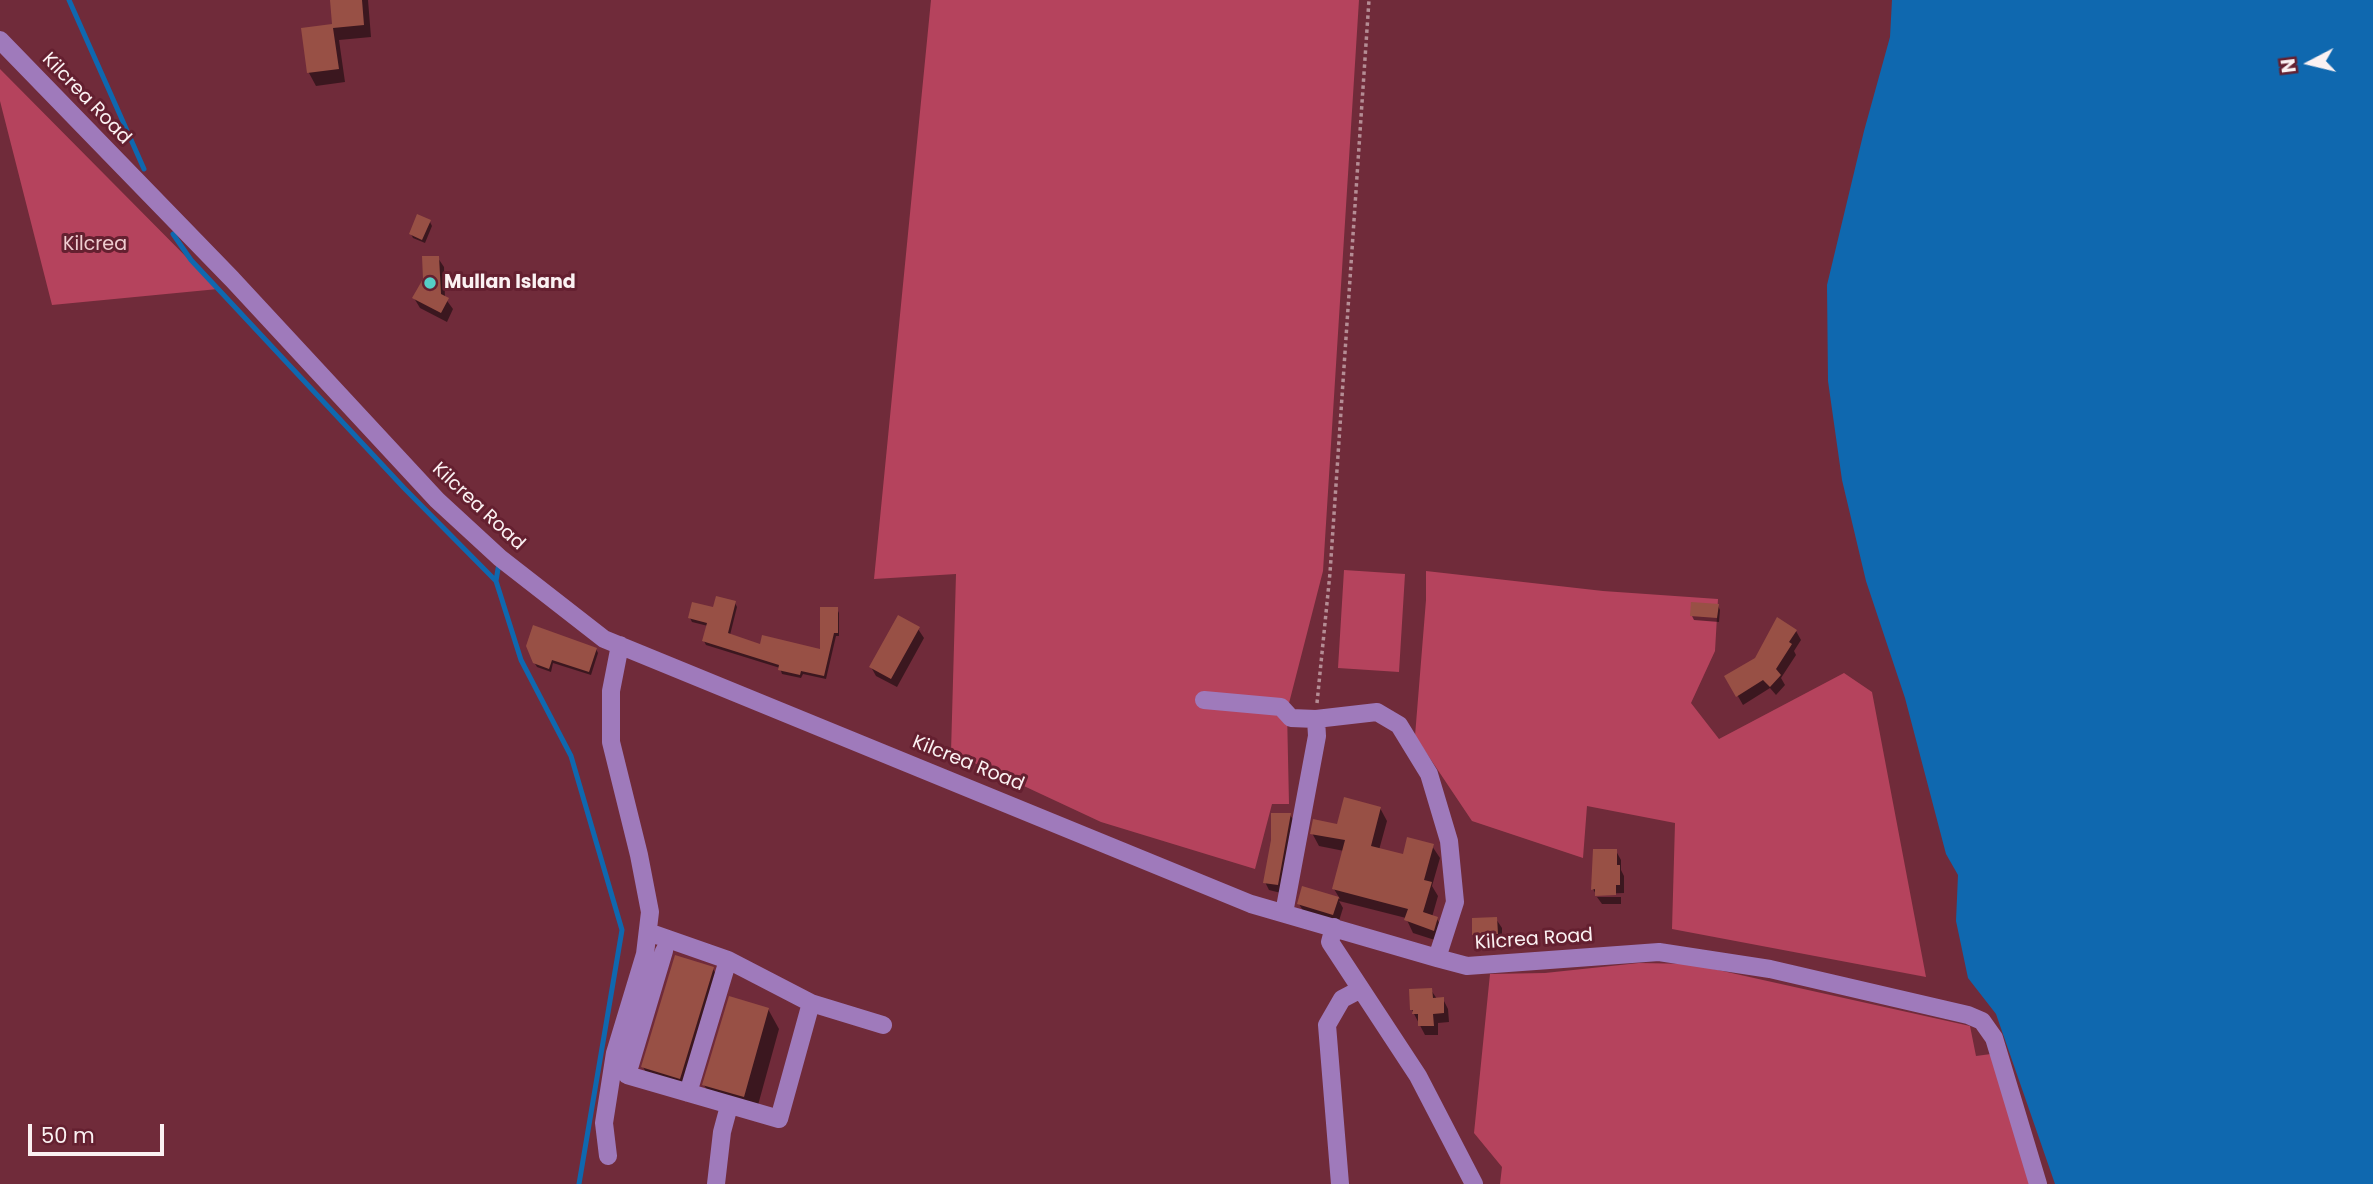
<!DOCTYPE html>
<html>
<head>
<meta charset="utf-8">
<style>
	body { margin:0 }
	#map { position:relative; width:2373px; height:1184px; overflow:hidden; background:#702b3a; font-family:Poppins,sans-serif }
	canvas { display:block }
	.north { position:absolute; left:2275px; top:28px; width:70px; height:70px; -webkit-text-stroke:5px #642030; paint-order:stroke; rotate:263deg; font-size:19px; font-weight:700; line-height:28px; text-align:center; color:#fbf1f2 }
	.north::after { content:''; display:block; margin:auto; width:24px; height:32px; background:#fbf1f2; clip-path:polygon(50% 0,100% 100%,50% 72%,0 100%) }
	.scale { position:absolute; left:28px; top:1124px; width:136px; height:32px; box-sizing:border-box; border:4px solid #fbf1f2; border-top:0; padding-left:9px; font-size:21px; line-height:24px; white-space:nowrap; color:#fbf1f2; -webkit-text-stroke:5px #642030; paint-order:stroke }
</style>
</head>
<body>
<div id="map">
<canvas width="2373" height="1184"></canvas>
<div class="north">N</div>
<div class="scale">50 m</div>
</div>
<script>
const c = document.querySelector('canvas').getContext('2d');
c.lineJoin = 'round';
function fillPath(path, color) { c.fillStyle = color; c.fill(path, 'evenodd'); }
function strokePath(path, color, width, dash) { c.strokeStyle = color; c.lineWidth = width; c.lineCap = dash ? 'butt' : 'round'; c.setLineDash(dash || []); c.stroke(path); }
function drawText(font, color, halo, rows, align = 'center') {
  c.font = font + ' Poppins,sans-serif'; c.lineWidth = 6; c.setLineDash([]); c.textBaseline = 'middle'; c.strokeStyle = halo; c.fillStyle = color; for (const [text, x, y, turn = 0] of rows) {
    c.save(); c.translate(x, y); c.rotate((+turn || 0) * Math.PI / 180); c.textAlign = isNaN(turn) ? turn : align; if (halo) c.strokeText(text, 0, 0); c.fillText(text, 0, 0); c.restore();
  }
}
fillPath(new Path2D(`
	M931 0H1359L1323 571 1287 711 1289 804H1272L1255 869 1101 822 951 752 956 574 874 579Z
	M0 69 218 289 52 305 0 101Z
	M1344 570 1405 574 1399 672 1338 668Z
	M1426 571 1603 591 1718 599 1715 651 1691 703 1719 739 1844 673 1872 692 1926 977 1672 929 1675 823 1587 806 1583 858 1472 821 1415 736 1426 600Z
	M1639 963 1691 964 1970 1026 1976 1056 1991 1054 2032 1184H1500L1502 1167 1474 1133 1490 974 1545 973Z`), '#b5435d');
fillPath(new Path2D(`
	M1892 0H2373V1184H2055L1996 1014 1968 978 1956 921 1958 875 1946 854 1905 698 1866 581 1842 480 1828 381 1827 285 1864 131 1890 37Z`), '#0f68af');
fillPath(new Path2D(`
	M331 0H368L371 37 339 40 345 82 316 86 309 73 303 30 334 26Z
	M430 222 432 226 425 243 413 238 411 234Z
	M438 258 444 267 445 298 453 309 447 322 420 308 414 298Z
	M735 603 737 607 730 635 762 646 822 651 837 609 839 613V636H836L826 679 803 674 801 678 782 674 780 668 706 645 704 641 708 626 692 622 690 618Z
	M1718 606 1720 610 1719 622 1694 620 1692 616Z
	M918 629 924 638 897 687 876 676 871 667Z
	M1796 631 1801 640 1794 651 1796 655 1781 678 1785 685 1776 695 1770 688 1743 705 1727 677 1757 659Z
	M596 649 598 653 591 675 553 663 551 672 537 667 534 662Z
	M1380 808 1387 821 1379 850 1404 856 1432 846 1440 858 1432 886 1438 896 1432 917 1437 919 1444 931 1441 942 1413 933 1406 918 1339 901 1343 908 1338 924 1305 914 1299 904 1303 888 1340 899 1334 889 1344 851 1319 846 1312 833 1339 826Z
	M1290 815 1295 822 1281 893 1269 890 1265 882Z
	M1616 851 1621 860V870L1624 876V893L1597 894V896L1593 889Z
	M1597 897H1621V904H1602Z
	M1496 919 1502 928V943L1479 944 1474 934Z
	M713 969 724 988 691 1097 654 1087 643 1067Z
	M1431 990 1437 999H1443L1448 1009 1449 1022 1438 1023V1035H1425L1412 1010Z
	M768 1009 779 1029 755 1116 716 1104 704 1085Z`), '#0007');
strokePath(new Path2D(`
	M69 0 144 169
	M173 234 191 260 404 488 496 581
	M499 563 496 581 521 660 571 756 622 930 579 1184`), '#0f68af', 5);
fillPath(new Path2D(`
	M330 0H362L364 25 333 28 339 69 307 73 301 28 332 24Z
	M417 214 431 220 422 240 409 234Z
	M422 256H439L441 294 449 298 441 313 412 298 423 279Z
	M716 596 736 601 728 633 760 644 762 635 820 649V607H838V633H834L824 676 801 671 800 675 778 670 779 665 702 641 707 623 688 618 692 602 713 607Z
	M1691 602 1719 604 1717 618 1690 616Z
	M898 615 920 627 891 679 869 667Z
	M1777 617 1797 630 1789 642 1792 644 1776 669 1781 675 1770 687 1763 680 1736 697 1724 676 1755 658Z
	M533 625 597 648 589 672 552 660 549 669 533 663 526 646Z
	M1344 797 1381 807 1371 846 1403 854 1407 837 1434 844 1424 880 1432 882 1423 912 1438 917 1434 931 1404 920 1408 909 1332 889 1345 840 1310 834 1313 819 1337 824Z
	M1271 813H1291L1278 885 1263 883 1271 840Z
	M1593 849H1617V865H1620V885H1616V895L1595 896V889L1591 890Z
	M1302 886 1339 897 1333 915 1297 904Z
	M1497 917 1498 934 1472 935V918Z
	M675 955 714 967 680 1079 641 1067Z
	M1432 988 1433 998 1444 997V1013L1433 1014 1434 1026H1418V1014H1412L1413 1010H1410L1409 989Z
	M729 996 769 1008 744 1097 702 1085Z`), '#985045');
strokePath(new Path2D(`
	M1317 703 1330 573 1369 0`), '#b58d95', 3.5, [3.5, 3.5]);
strokePath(new Path2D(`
	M0 40 232 279 437 500 500 558 604 639 1251 904 1437 958 1467 966 1659 952 1770 969 1968 1015 1982 1021 1994 1038 2038 1184
	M1204 700 1281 707 1291 718 1316 719
	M1284 913 1317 736 1316 719 1377 712 1399 725 1429 774 1449 841 1455 902 1437 958
	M1334 927 1330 942 1418 1076 1474 1184
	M648 932 728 960 811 1003 883 1025
	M664 951 627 1075 779 1119 811 1003
	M688 1093 728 960
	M608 1156 604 1123 615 1053 645 954 650 912 639 855 611 742V691L620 645
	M716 1184 722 1132 729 1106
	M1340 1184 1327 1025 1342 999 1361 989`), '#9f7abb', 18);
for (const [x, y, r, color] of [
	[430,283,7,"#55cec6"]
]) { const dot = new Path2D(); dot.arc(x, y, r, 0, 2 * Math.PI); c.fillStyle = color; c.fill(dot); strokePath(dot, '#642030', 2.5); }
drawText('19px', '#fbf1f2', '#642030', [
	["Kilcrea Road",86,99,46],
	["Kilcrea Road",478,507,43],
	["Kilcrea Road",968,764,22],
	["Kilcrea Road",1534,940,-4]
]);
drawText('19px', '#efccd0', '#642030', [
	["Kilcrea",95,245]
]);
drawText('bold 19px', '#fbf1f2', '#642030', [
	["Mullan Island",444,283]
], 'left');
</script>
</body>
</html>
